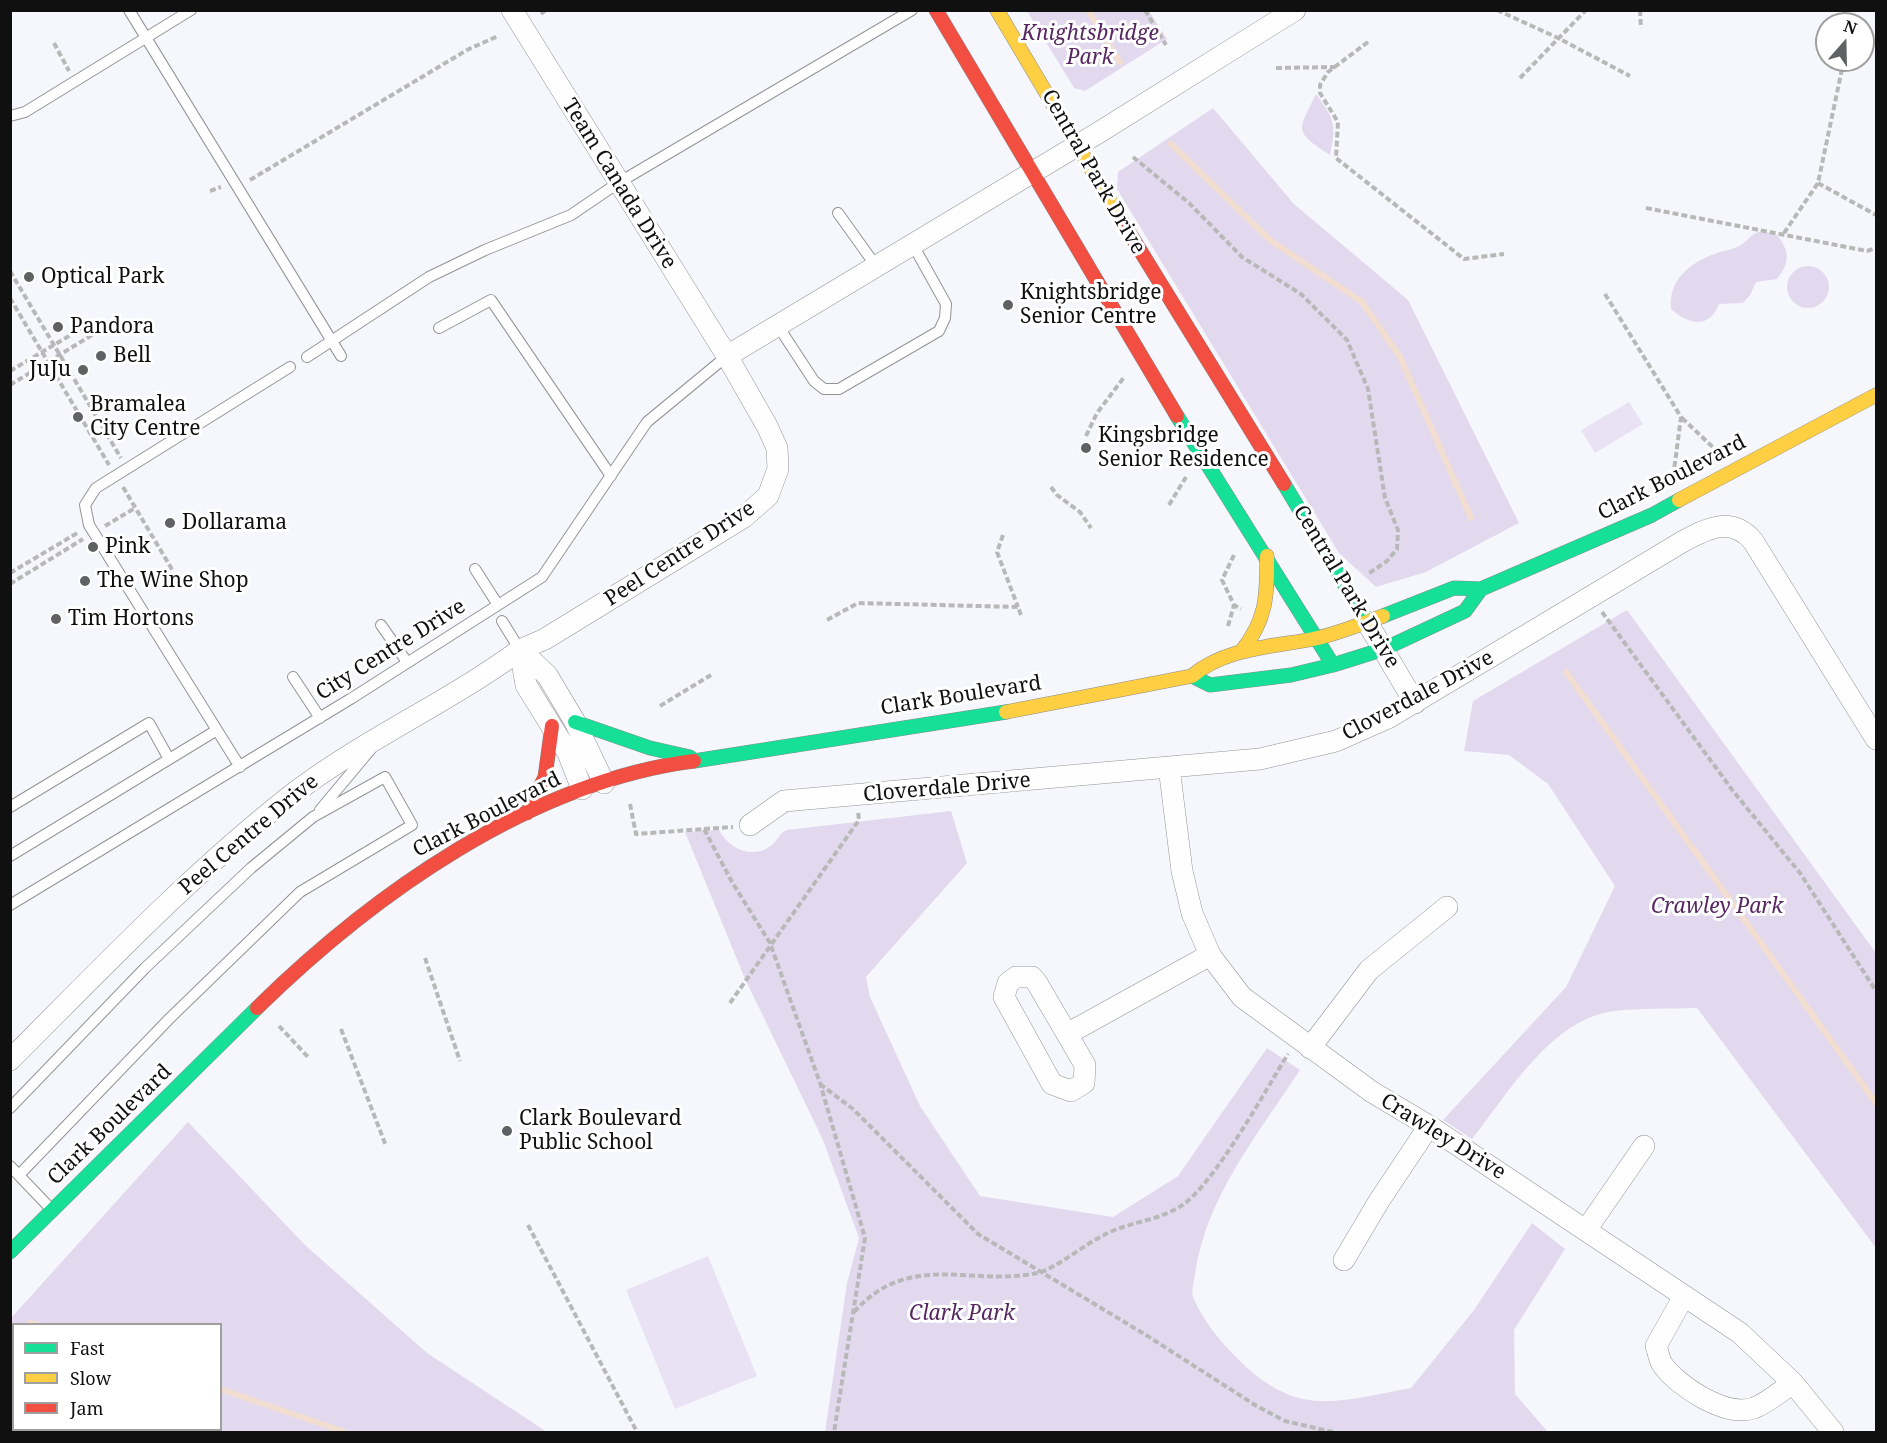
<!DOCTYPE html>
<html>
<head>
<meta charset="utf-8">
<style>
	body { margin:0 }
	#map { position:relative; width:1887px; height:1443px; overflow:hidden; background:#f6f7fc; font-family:"Noto Serif",serif }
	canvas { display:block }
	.frame { position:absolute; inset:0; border:12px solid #101010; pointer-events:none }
	.legend { position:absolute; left:12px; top:1323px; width:210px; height:108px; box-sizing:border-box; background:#fff; border:2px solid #9f9f9f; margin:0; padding:8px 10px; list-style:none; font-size:18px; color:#101010 }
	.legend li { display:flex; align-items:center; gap:12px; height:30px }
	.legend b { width:30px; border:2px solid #9f9f9f }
	.north { position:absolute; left:1815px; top:12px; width:60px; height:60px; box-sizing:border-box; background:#fff; border:2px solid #9f9f9f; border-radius:50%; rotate:20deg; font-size:16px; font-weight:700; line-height:24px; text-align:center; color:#101010 }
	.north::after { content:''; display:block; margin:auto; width:21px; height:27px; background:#606163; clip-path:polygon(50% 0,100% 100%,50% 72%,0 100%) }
</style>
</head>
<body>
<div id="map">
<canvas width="1887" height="1443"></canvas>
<div class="frame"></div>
<ul class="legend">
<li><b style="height:8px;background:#16e098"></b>Fast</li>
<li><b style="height:8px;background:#ffcf43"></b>Slow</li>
<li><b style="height:8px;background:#f24e42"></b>Jam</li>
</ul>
<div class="north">N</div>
</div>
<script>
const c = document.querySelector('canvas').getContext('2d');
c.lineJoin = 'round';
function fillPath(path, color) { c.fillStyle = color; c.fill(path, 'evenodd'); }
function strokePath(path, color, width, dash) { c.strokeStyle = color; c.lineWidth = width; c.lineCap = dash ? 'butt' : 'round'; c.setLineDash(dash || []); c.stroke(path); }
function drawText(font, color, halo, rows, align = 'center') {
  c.font = font + ' "Noto Serif",serif'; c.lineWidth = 6; c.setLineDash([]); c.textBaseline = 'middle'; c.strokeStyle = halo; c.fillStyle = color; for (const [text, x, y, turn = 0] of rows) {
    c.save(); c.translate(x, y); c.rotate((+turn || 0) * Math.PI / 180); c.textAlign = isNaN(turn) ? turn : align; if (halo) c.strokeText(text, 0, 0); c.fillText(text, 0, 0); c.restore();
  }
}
fillPath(new Path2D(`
	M1027 11H1149L1167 39 1085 91 1074 88Z
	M1316 94C1334 119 1337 124 1330 155 1293 131 1298 131 1316 94Z
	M1213 108 1294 204 1408 300 1519 523 1426 572 1376 587 1339 553 1117 189 1118 172Z
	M1762 231 1777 235C1790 251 1790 263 1777 279L1756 282 1750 295 1743 303 1719 304C1709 330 1688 324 1671 309 1668 279 1691 262 1717 253 1725 250 1732 250 1739 246 1749 240 1750 234 1762 231Z
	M1787 287a21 21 0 1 1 42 0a21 21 0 1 1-42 0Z
	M1627 610 1876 953V1248L1697 1008C1670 1009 1641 1008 1614 1011 1551 1019 1508 1094 1472 1139L1443 1120 1566 987 1615 886 1548 784 1509 755 1464 751 1473 701Z
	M951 811 967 863 866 977 870 997 920 1106 980 1196 1113 1217 1178 1176 1267 1048 1300 1070C1259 1133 1205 1198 1195 1275 1194 1281 1191 1291 1193 1297 1202 1319 1219 1340 1235 1356 1296 1419 1334 1402 1411 1388L1474 1310 1532 1223 1565 1249 1514 1330 1515 1394 1548 1432H825L847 1283 859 1238 823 1140 745 979 685 832 719 830C730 850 755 861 774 843 779 838 780 833 787 830Z
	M188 1122 305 1245 427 1353 547 1432H84L76 1430H220V1324H14L13 1408 11 1407V1318Z`), '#e3d9ef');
fillPath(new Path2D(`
	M1629 402 1643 424 1595 453 1581 430Z
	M708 1256 757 1376 675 1409 626 1290Z`), '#e8e2f4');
strokePath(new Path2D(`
	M1088 10 1120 62
	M1171 144 1270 240 1362 302 1400 357 1471 518
	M1566 672 1876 1103
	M30 1323 36 1324
	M220 1389 345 1432`), '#f2ded1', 6);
const lane = new Path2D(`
	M129 10 341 356
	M10 116 25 112 191 10
	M838 213 876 266
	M778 326 814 381 824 389H839L939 331 945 318 946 304 913 245
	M439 328 491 300 611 476
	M307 357 429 277 485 250 571 215 618 183 912 10
	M475 569 498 605
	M502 621 520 650
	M381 625 407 662
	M293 677 320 718
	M240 767 89 525 85 505 96 488 290 367
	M10 807 149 723 169 759
	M320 810 371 749
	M10 856 217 730
	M10 905 352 698 542 577 647 422 727 356
	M10 1108 145 968 251 868 313 817 385 777 412 825 300 892 169 1019 19 1175
	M10 1166 52 1210`);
const street = new Path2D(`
	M727 356 1098 133 1295 10
	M1367 622 1415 703
	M520 650 547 675 575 722 604 783
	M520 650 526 685 568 753 582 789
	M1169 767 1182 871 1192 913 1210 955 1242 997 1372 1092 1429 1126 1740 1333 1793 1383 1833 1432
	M750 825 784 801 1260 759 1336 741 1388 718 1682 542C1706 529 1731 515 1753 541L1876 739
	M1016 977H1032L1037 983 1085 1065 1084 1083 1071 1091 1052 1084 1004 997 1008 983Z
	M1067 1034 1210 955
	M1310 1048 1369 970 1447 907
	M10 1060C100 970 189 876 289 797 361 741 446 704 520 650L545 639 744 517 768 496 778 469 777 448 767 426 727 356 512 10
	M1586 1230 1644 1146
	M1344 1260 1379 1201 1429 1126
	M1684 1296 1656 1346C1658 1351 1659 1359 1662 1364 1677 1386 1726 1418 1754 1408 1767 1403 1781 1391 1793 1383`);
const fast = new Path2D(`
	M1177 416 1333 665
	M1284 484 1367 622
	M1383 616 1454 588 1481 589 1652 515 1679 500
	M1192 676 1210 685 1291 675 1333 665 1384 649 1465 611 1481 589
	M575 722 650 748 690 757
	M694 761 1006 712
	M10 1252 257 1008`);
const slow = new Path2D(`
	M997 10 1122 221
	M1679 500 1876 395
	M1241 652C1267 619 1267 597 1267 556
	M1006 712 1192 676C1224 648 1272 647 1313 639 1337 634 1361 624 1383 616`);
const jam = new Path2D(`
	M936 10 1177 416
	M1122 221 1284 484
	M527 813 545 777 552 726
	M257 1008C372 895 530 782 694 761`);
strokePath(lane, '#949496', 12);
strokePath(street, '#949496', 22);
strokePath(fast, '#8a8b8d', 15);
strokePath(slow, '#8a8b8d', 15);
strokePath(jam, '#8a8b8d', 15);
strokePath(new Path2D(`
	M1145 10 1166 45
	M1497 10 1558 38 1630 76
	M1640 10 1641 28
	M541 14 546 10
	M1368 42 1328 72 1320 85V93L1338 122 1336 158 1464 259 1504 254
	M54 43 69 71
	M1276 68 1335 67
	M1520 78 1586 10
	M1133 157 1189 203 1242 257 1301 294 1347 340 1368 389 1385 498 1398 530 1397 549 1387 561 1368 574
	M250 180 467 50 498 36
	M1818 183 1876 215
	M210 191 221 187
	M1646 208 1867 251 1876 248
	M1784 233 1818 183 1842 69
	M10 271 121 458
	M1605 294 1681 417 1673 478
	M10 298 109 465
	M10 371 91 323
	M10 385 97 332
	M1682 418 1720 454
	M1086 436 1097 413 1125 376
	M123 487 173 571
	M1051 487 1057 495 1080 512 1091 528
	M1169 505 1186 477
	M105 526 135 508
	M1003 535 997 552 1018 607
	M1234 555 1222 580 1234 605 1241 609
	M10 573 79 532
	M10 584 83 539
	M1602 612 1733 791 1800 873 1876 991
	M827 620 858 603 1018 607 1021 615
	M1228 626 1234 605
	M660 706 711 675
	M630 804 636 834 704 829 732 882 770 943 820 1083 865 1238 834 1432
	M704 829 733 827
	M425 958 460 1061
	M730 1003 859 820 858 811
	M279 1026 309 1058
	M341 1029 386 1146
	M820 1084 853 1109 978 1234 1146 1335 1255 1405 1285 1421 1333 1432
	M528 1225 637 1432
	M854 1312C910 1250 969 1287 1038 1273 1053 1270 1087 1243 1104 1235 1128 1222 1158 1221 1181 1206 1214 1185 1265 1091 1288 1054
	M10 1381 14 1382
	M142 1430 151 1432`), '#b8b8b9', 4, [6, 3]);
strokePath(lane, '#fefeff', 10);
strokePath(street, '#fefeff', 21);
strokePath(fast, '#16e098', 14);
strokePath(slow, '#ffcf43', 14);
strokePath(jam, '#f24e42', 14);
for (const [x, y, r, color] of [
	[29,277,6,"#606163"],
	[1008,305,6,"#606163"],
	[58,327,6,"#606163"],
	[101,356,6,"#606163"],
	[83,370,6,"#606163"],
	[78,417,6,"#606163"],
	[1086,448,6,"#606163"],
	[170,523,6,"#606163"],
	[93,547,6,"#606163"],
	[85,581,6,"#606163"],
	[56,619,6,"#606163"],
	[507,1131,6,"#606163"]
]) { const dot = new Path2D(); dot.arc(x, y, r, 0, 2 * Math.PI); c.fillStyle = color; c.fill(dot); strokePath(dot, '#fff', 2); }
drawText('italic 21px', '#572761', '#fff', [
	["Knightsbridge",1090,34],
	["Park",1090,58],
	["Crawley Park",1717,907],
	["Clark Park",962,1314]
]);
drawText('21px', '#101010', '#fff', [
	["Central Park Drive",1093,172,60],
	["Team Canada Drive",619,184,58],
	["Clark Boulevard",1672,478,-27],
	["Peel Centre Drive",680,554,-33],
	["Central Park Drive",1346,587,59],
	["City Centre Drive",391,650,-32],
	["Clark Boulevard",961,696,-9],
	["Cloverdale Drive",1418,696,-28],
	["Cloverdale Drive",947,788,-5],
	["Clark Boulevard",487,815,-27],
	["Peel Centre Drive",249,835,-40],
	["Clark Boulevard",110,1125,-44],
	["Crawley Drive",1443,1137,32]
]);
drawText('21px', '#101010', '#fff', [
	["Optical Park",41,277],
	["Knightsbridge",1020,293],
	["Senior Centre",1020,317],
	["Pandora",70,327],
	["Bell",113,356],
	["JuJu",71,370,"right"],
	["Bramalea",90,405],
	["City Centre",90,429],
	["Kingsbridge",1098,436],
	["Senior Residence",1098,460],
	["Dollarama",182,523],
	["Pink",105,547],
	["The Wine Shop",97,581],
	["Tim Hortons",68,619],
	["Clark Boulevard",519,1119],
	["Public School",519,1143]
], 'left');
</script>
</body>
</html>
